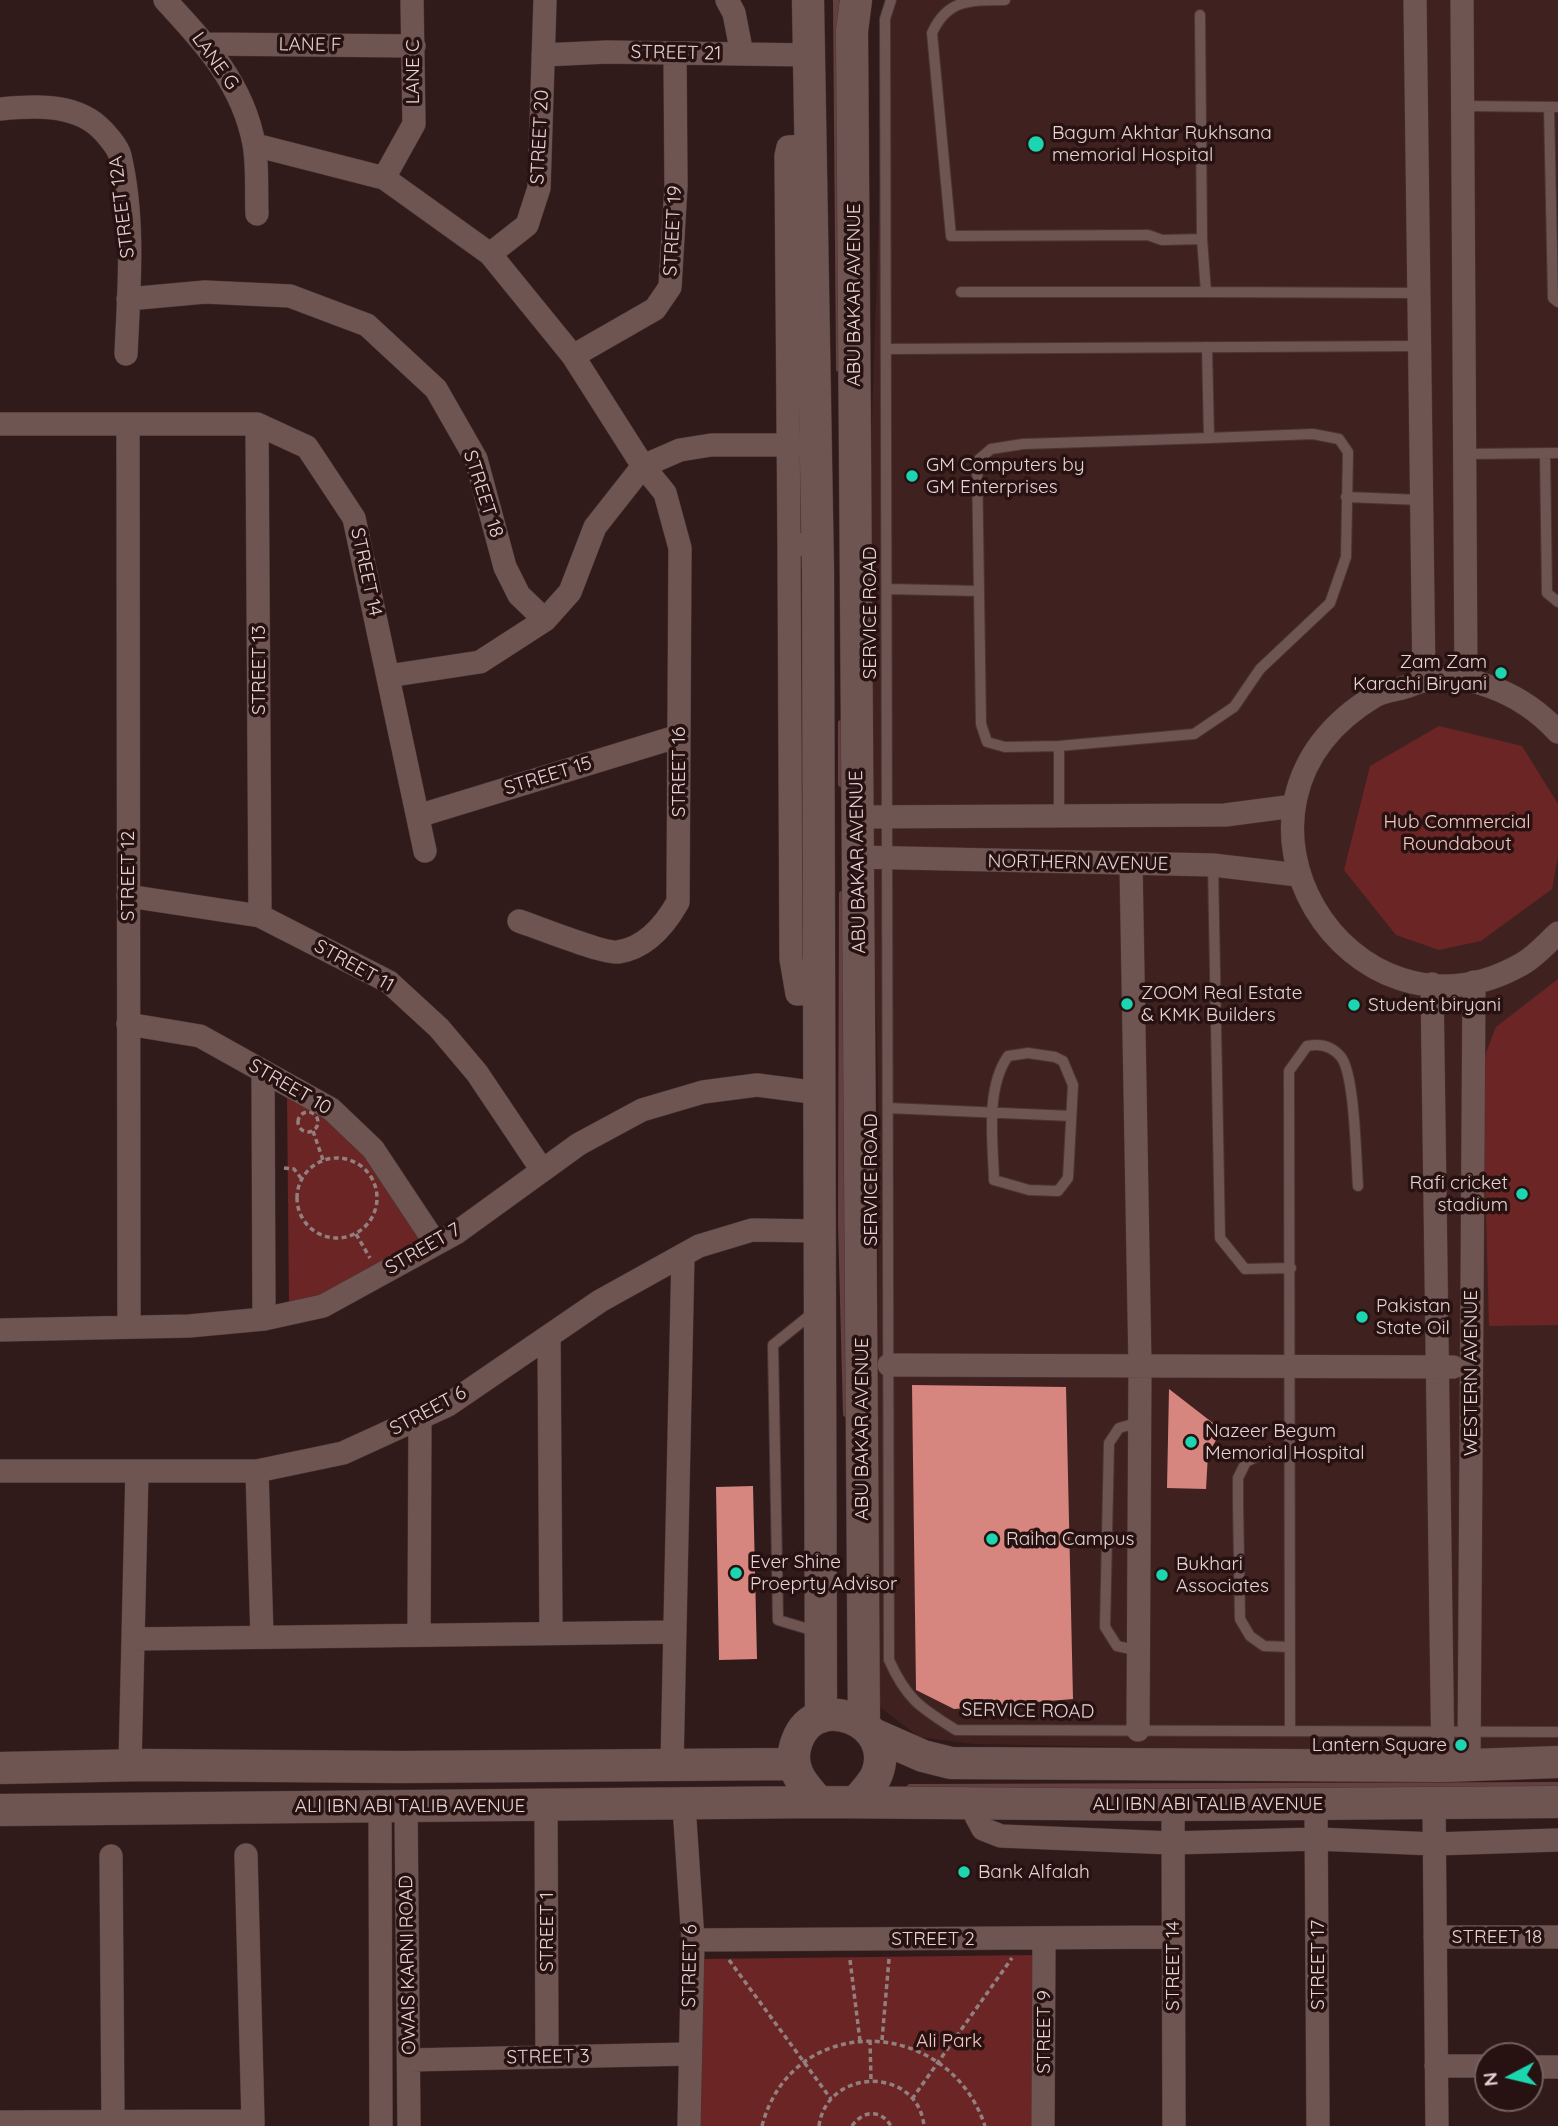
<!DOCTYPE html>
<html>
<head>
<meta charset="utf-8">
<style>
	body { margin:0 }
	#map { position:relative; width:1558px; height:2126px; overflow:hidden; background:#311b1a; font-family:Quicksand,sans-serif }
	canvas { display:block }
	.north { position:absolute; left:1474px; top:2042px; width:70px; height:70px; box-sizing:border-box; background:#271211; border:2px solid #73605f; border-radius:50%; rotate:263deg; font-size:19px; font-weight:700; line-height:28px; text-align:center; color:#e4d4d3 }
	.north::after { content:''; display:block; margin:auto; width:24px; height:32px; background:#1cd5b1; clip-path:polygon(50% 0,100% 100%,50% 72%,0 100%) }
</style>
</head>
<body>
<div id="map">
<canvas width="1558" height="2126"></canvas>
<div class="north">N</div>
</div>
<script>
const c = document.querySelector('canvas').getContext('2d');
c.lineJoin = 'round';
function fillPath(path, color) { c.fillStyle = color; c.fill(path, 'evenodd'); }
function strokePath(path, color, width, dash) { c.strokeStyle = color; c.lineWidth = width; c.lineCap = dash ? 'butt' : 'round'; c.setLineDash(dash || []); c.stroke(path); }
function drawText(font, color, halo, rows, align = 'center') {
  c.font = font + ' Quicksand,sans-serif'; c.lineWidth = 7; c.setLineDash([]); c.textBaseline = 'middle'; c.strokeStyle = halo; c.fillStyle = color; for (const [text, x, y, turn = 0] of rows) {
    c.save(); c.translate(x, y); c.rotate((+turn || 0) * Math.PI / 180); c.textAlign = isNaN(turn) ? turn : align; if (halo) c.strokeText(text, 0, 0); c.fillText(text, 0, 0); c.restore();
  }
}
fillPath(new Path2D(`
	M886 0H1558V1747L1380 1752 974 1744 919 1737 877 1705 879 1121 866 599Z`), '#3f2220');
fillPath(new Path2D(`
	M1439 726 1522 746 1558 804V856L1552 889 1481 941 1439 950 1396 935 1344 870 1370 766Z
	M1558 979V1325L1489 1326 1482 1063 1496 1027Z
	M287 1098 332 1120 358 1145 425 1241 336 1292 289 1307Z
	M1037 1955 1039 2126H699L702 1959Z`), '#6b2524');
strokePath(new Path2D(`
	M836 0 839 369
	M841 723V784
	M842 894 841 1224 846 1414
	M910 1787 1558 1785`), '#654040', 6);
fillPath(new Path2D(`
	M912 1385 1066 1387 1073 1699 954 1709 916 1690Z
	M1169 1389 1222 1430 1208 1454 1206 1489 1167 1488Z
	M753 1486 757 1659 719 1660 716 1487Z`), '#d7857f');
const lane = new Path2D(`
	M891 0 885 19 889 1660C907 1700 921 1708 956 1730L1558 1732
	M1005 0C968 0 947 0 932 33L951 236 1148 235 1162 240 1202 239 1206 292 1419 293
	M1200 15 1202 239
	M1463 106 1558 107
	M1549 107 1553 298 1558 302
	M961 292H1206
	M1207 347 1209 438 1023 444 991 449 977 461 981 724 987 742 1005 747 1059 746 1194 734 1234 707 1260 669 1330 603 1346 557 1348 452 1339 439 1313 434 1209 438
	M886 349 1420 346
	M1545 453 1547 593 1558 602
	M1465 454 1558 453
	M1346 497 1422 500
	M888 589 979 591
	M1059 746V817
	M1213 865 1220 1238 1245 1269 1291 1268
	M1028 1053 1055 1057 1063 1061 1073 1085 1068 1178 1058 1191 1029 1190 994 1180C993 1142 985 1089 1008 1056Z
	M888 1108 1071 1116
	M814 1312 773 1345 778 1620 818 1632
	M1289 1450 1258 1456 1246 1462 1238 1478V1503L1240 1619 1250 1636 1264 1646 1289 1647
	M1139 1651 1117 1646 1105 1627 1109 1443 1119 1428 1140 1422
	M1290 1731 1289 1071 1307 1046C1321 1043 1332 1046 1341 1057 1355 1075 1356 1160 1358 1186`);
const street = new Path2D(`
	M165 0C205 43 243 84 254 144 258 166 256 191 257 214
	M727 0 734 13 742 54
	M1415 0 1424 680
	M1462 0 1466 680
	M206 44 414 46
	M543 55 607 52 809 55
	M0 109C31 106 72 103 98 126 105 132 118 147 120 156 135 220 129 289 126 354
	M255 145 384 178 490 254 573 356 643 466 665 493 680 548 678 902C665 925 646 948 618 952 604 954 537 927 519 921
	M384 178 414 124 412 0
	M490 254 527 225 539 188 545 0
	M128 299 205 292 290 296 367 325 436 389 476 459 505 567 519 595 545 620 570 592 595 527 643 466 680 450 711 445H816
	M573 356 655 309 670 287 676 186 675 53
	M0 424H257L307 447 354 518 425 851
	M128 424 129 1327
	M257 424 260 916
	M789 544 786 156 788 147 810 146
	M817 545 789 544 791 959 797 994 818 993
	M388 676 480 662 545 620
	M1558 732C1523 694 1462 665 1411 685 1400 690 1385 690 1375 696 1190 806 1350 1062 1522 964 1535 957 1547 943 1558 933
	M418 816 679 736
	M857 817 1225 815 1294 806
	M858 857 1213 865 1298 875
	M1131 864 1140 1366 1138 1730
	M128 896 260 916 389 982 439 1028 477 1073 542 1170
	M1432 984 1443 1766
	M128 1024 200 1036 331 1109 373 1149 436 1244
	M263 1071 264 1319
	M0 1330 189 1326 264 1319 323 1306 456 1233 579 1144 642 1110 703 1092 757 1085 819 1093
	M549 1336 551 1633
	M889 1365 1453 1367
	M0 1471H257L343 1453 448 1405 600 1301 699 1246 752 1230 819 1231
	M257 1471 262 1637
	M419 1635 420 1418
	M133 1639 675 1632
	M1469 1764 1474 982
	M130 1765 137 1471
	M672 1765 683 1255
	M1434 1803 1437 2126
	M975 1804 976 1816 983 1829 1001 1836 1172 1843 1317 1839 1434 1844 1558 1840
	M380 1805 381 2126
	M406 1805 409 2126
	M1173 1805 1174 2126
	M1316 1805 1318 2126
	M546 1806 547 2057
	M684 1806 693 1940 689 2126
	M246 1855 253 2121
	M111 1856 113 2121
	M1435 1937H1558
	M693 1940 1173 1937
	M409 2060 688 2054
	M1436 2066H1488
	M1530 2067H1558
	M0 2122 253 2121V2126
	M1043 2126 1044 1938`);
const secondary = new Path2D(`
	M808 0 818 573 821 1717
	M856 0 852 31 864 1724
	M873 1734 923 1756 951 1763 1443 1766 1558 1762
	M0 1768 146 1765 402 1767 793 1764
	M858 1800C864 1792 873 1784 877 1774 897 1722 816 1689 797 1741 787 1767 802 1784 819 1802L1173 1805 1558 1802
	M0 1810 819 1802`);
strokePath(lane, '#493736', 12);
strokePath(street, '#493736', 24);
strokePath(secondary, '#493736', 33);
strokePath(new Path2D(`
	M298 1122a10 10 0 1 1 20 0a10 10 0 1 1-20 0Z
	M313 1131 323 1160
	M297 1198a40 40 0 1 1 80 0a40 40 0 1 1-80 0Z
	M284 1168 294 1169 301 1178
	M356 1234 370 1258
	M729 1960 831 2099
	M850 1960 860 2041
	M870 2040 871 2080
	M882 2040 889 1959
	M912 2099 1012 1958
	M762 2126C792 2011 948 2015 985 2126
	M819 2126C827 2067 918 2066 924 2126
	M852 2126C863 2110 881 2109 891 2126`), '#92807f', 3.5, [5, 3.5]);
strokePath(lane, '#6e5552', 10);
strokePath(street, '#6e5552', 23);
strokePath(secondary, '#6e5552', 32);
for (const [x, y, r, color] of [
	[1036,144,9,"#1cd5b1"],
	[912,476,7,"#1cd5b1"],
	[1501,673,7,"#1cd5b1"],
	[1127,1004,7,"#1cd5b1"],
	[1354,1005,7,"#1cd5b1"],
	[1522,1194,7,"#1cd5b1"],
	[1362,1317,7,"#1cd5b1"],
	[1191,1442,7,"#1cd5b1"],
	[992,1539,7,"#1cd5b1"],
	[736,1573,7,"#1cd5b1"],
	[1162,1575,7,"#1cd5b1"],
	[1461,1745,7,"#1cd5b1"],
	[964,1872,7,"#1cd5b1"]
]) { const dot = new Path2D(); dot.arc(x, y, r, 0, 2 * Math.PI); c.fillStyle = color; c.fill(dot); strokePath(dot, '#271211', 2.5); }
drawText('19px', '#e4d4d3', '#271211', [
	["LANE F",310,45,1],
	["STREET 21",676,53,1],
	["LANE G",215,61,54],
	["LANE C",413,72,-90],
	["STREET 20",540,137,-87],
	["STREET 12A",122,207,-97],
	["STREET 19",673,231,-87],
	["ABU BAKAR AVENUE",854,295,-90],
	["STREET 18",483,494,72],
	["STREET 14",366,572,78],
	["SERVICE ROAD",870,613,-90],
	["STREET 13",259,670,-90],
	["STREET 16",679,772,-90],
	["STREET 15",548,776,-17],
	["ABU BAKAR AVENUE",858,862,-91],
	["NORTHERN AVENUE",1078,863,1],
	["STREET 12",128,876,-90],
	["STREET 11",354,966,29],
	["STREET 10",290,1087,30],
	["SERVICE ROAD",871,1180,-90],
	["STREET 7",423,1249,-30],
	["WESTERN AVENUE",1471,1373,-90],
	["STREET 6",428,1411,-28],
	["ABU BAKAR AVENUE",862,1429,-90],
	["SERVICE ROAD",1028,1711,1],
	["ALI IBN ABI TALIB AVENUE",1208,1804],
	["ALI IBN ABI TALIB AVENUE",410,1806],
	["STREET 1",547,1932,-90],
	["STREET 18",1497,1937],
	["STREET 2",933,1939],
	["OWAIS KARNI ROAD",408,1965,-91],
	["STREET 17",1318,1965,-90],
	["STREET 6",690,1966,-89],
	["STREET 14",1173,1966,-90],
	["STREET 9",1044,2032,-90],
	["STREET 3",548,2057,-1]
]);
drawText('19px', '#e4d4d3', '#271211', [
	["Bagum Akhtar Rukhsana",1052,133],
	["memorial Hospital",1052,155],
	["GM Computers by",926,465],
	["GM Enterprises",926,487],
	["Zam Zam",1487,662,"right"],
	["Karachi Biryani",1487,684,"right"],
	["ZOOM Real Estate",1141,993],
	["& KMK Builders",1141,1015],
	["Student biryani",1368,1005],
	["Rafi cricket",1508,1183,"right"],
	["stadium",1508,1205,"right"],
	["Pakistan",1376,1306],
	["State Oil",1376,1328],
	["Nazeer Begum",1205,1431],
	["Memorial Hospital",1205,1453],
	["Raiha Campus",1006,1539],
	["Ever Shine",750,1562],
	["Proeprty Advisor",750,1584],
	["Bukhari",1176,1564],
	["Associates",1176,1586],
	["Lantern Square",1447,1745,"right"],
	["Bank Alfalah",978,1872]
], 'left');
drawText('19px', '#f4c7c2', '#271211', [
	["Hub Commercial",1457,822],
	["Roundabout",1457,844],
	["Ali Park",949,2041]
]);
</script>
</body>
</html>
